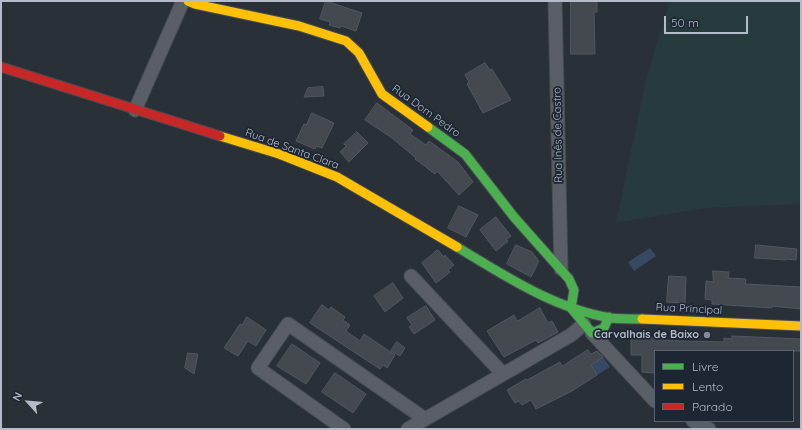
<!DOCTYPE html>
<html>
<head>
<meta charset="utf-8">
<style>
	body { margin:0 }
	#map { position:relative; width:802px; height:430px; overflow:hidden; background:#2a3038; font-family:Quicksand,sans-serif }
	canvas { display:block }
	.frame { position:absolute; inset:0; border:2px solid #b4bcc9; pointer-events:none }
	.legend { position:absolute; left:654px; top:350px; width:140px; height:72px; box-sizing:border-box; background:#1d2633; border:1px solid #59626f; margin:0; padding:5px 7px; list-style:none; font-size:12px; color:#b4bcc9 }
	.legend li { display:flex; align-items:center; gap:8px; height:20px }
	.legend b { width:20px; border:1px solid #59626f }
	.north { position:absolute; left:8px; top:382px; width:40px; height:40px; -webkit-text-stroke:3px #1d2633; paint-order:stroke; rotate:297deg; font-size:11px; font-weight:700; line-height:16px; text-align:center; color:#b4bcc9 }
	.north::after { content:''; display:block; margin:auto; width:14px; height:18px; background:#b4bcc9; clip-path:polygon(50% 0,100% 100%,50% 72%,0 100%) }
	.scale { position:absolute; left:664px; top:16px; width:84px; height:18px; box-sizing:border-box; border:2px solid #b4bcc9; border-top:0; padding-left:5px; font-size:12px; line-height:14px; white-space:nowrap; color:#b4bcc9; -webkit-text-stroke:3px #1d2633; paint-order:stroke }
</style>
</head>
<body>
<div id="map">
<canvas width="802" height="430"></canvas>
<div class="frame"></div>
<ul class="legend">
<li><b style="height:5px;background:#4caf50"></b>Livre</li>
<li><b style="height:5px;background:#ffc107"></b>Lento</li>
<li><b style="height:5px;background:#c62828"></b>Parado</li>
</ul>
<div class="north">N</div>
<div class="scale">50 m</div>
</div>
<script>
const c = document.querySelector('canvas').getContext('2d');
c.lineJoin = 'round';
function fillPath(path, color) { c.fillStyle = color; c.fill(path, 'evenodd'); }
function strokePath(path, color, width, dash) { c.strokeStyle = color; c.lineWidth = width; c.lineCap = dash ? 'butt' : 'round'; c.setLineDash(dash || []); c.stroke(path); }
function drawText(font, color, halo, rows, align = 'center') {
  c.font = font + ' Quicksand,sans-serif'; c.lineWidth = 3.5; c.setLineDash([]); c.textBaseline = 'middle'; c.strokeStyle = halo; c.fillStyle = color; for (const [text, x, y, turn = 0] of rows) {
    c.save(); c.translate(x, y); c.rotate((+turn || 0) * Math.PI / 180); c.textAlign = isNaN(turn) ? turn : align; if (halo) c.strokeText(text, 0, 0); c.fillText(text, 0, 0); c.restore();
  }
}
fillPath(new Path2D(`
	M670 1H801V204L705 208 616 223 646 79Z`), '#273a3e');
fillPath(new Path2D(`
	M650 248 656 256 634 271 628 262Z
	M603 357 610 367 597 375 591 365Z`), '#384963');
const building = new Path2D(`
	M326 1 362 13 356 31 341 26 340 28 329 25 330 22 320 19Z
	M571 1H597V12H594L595 54H571Z
	M485 63 490 70 492 69 511 100 483 113 467 84 469 82 465 75Z
	M323 87 324 96 304 97 308 88Z
	M377 103 413 130 410 134 426 145 429 141 458 162 473 182 459 195 437 171 435 174 415 159 416 158 392 138 365 120Z
	M312 113 334 123 322 148 316 146 315 149 296 141 304 124 306 125Z
	M357 132 368 143 349 162 340 152 346 146 344 144Z
	M459 206 478 215 466 237 448 228Z
	M496 217 511 236 506 240 508 241 496 251 480 230Z
	M516 245 532 252 539 261 531 277 507 264Z
	M756 245 797 249 796 260 786 259V260L755 258Z
	M438 250 444 257 445 255 454 265 448 270 450 272 436 283 422 263Z
	M713 271 729 272 728 278 746 279 745 284 801 287V309L772 306V308L712 304V300L705 299 706 281 713 282Z
	M669 276 686 277 685 303 667 302Z
	M393 283 403 298 385 312 374 296Z
	M322 305 329 310 331 307 345 317 343 320 350 325 346 331 360 341 364 334 395 355 387 368 383 365 380 369 310 323Z
	M426 306 435 320 414 334 409 327 412 325 407 318Z
	M540 308 548 323 552 321 558 332 538 343 536 340 504 357 487 331 514 315 517 321Z
	M247 317 266 330 256 346 248 341 238 356 224 348 240 324 242 325Z
	M732 336 801 339V351H655V373L642 372V355H631V337L663 338V340L682 341 724 342V338L732 339Z
	M397 342 405 348 400 356 391 351Z
	M292 344 320 363 306 384 277 366Z
	M588 350 591 354 597 351 603 357 591 365 597 375 572 391 536 409 531 400 522 405 519 401 515 403 507 390 526 379 527 380 560 362 562 366Z
	M188 353 198 354 194 374 185 368Z
	M335 373 366 394 353 413 322 392Z`);
fillPath(building, '#444950');
strokePath(building, '#52575f', 1);
const street = new Path2D(`
	M555 1 561 269
	M135 110 183 1
	M411 276 503 374
	M592 333 655 401
	M693 421 709 429
	M344 429 258 368 288 324 425 419
	M408 429 571 335 584 324`);
const fast = new Path2D(`
	M428 127 465 154 514 217 569 279 574 290 571 308 592 333 604 328 609 317
	M457 247C505 276 555 309 611 318 621 319 632 319 642 319`);
const slow = new Path2D(`
	M188 1 195 4 299 26 346 41 359 53 382 94 428 127
	M220 136 279 154 337 177 457 247
	M642 319 801 326`);
const jam = new Path2D(`
	M1 67 220 136`);
strokePath(street, '#484c53', 15);
strokePath(fast, '#484c53', 11);
strokePath(slow, '#484c53', 11);
strokePath(jam, '#484c53', 11);
strokePath(street, '#5a5e66', 13);
strokePath(fast, '#4caf50', 9);
strokePath(slow, '#ffc107', 9);
strokePath(jam, '#c62828', 9);
for (const [x, y, r, color] of [
	[707,335,4,"#848b96"]
]) { const dot = new Path2D(); dot.arc(x, y, r, 0, 2 * Math.PI); c.fillStyle = color; c.fill(dot); strokePath(dot, '#1d2633', 1.5); }
drawText('11px', '#b4bcc9', '#1d2633', [
	["Rua Dom Pedro",426,111,36],
	["Rua Inês de Castro",558,135,-91],
	["Rua de Santa Clara",292,149,20],
	["Rua Principal",689,309,3]
]);
drawText('bold 11px', '#b4bcc9', '#1d2633', [
	["Carvalhais de Baixo",699,335]
], 'right');
</script>
</body>
</html>
